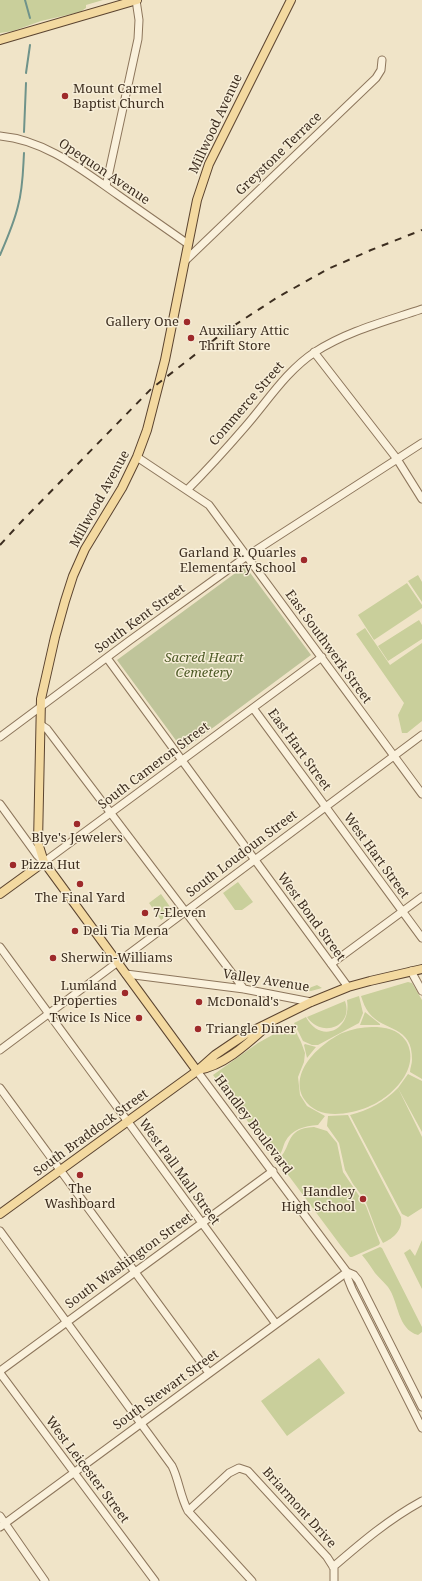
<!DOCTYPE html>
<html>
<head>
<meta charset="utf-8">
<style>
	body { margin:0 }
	canvas { display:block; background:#f0e4c8 }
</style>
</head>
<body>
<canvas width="422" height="1581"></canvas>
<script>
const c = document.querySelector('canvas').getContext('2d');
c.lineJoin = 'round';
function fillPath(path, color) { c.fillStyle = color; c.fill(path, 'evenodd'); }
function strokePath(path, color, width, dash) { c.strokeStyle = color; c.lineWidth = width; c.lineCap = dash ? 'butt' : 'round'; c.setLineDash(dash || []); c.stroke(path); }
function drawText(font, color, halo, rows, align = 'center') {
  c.font = font + ' "Noto Serif",serif'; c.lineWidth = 3; c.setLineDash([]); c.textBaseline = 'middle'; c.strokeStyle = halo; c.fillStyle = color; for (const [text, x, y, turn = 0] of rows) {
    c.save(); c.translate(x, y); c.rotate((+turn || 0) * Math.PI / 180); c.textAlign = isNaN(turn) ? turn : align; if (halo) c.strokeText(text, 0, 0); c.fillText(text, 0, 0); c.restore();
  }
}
fillPath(new Path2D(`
	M0 0H103L86 5V8L80 12 41 21 13 31 0 33Z
	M418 575 422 582V602L408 581Z
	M407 583 422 605V608L374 640 358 615Z
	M419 620 422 625V639L388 661 378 646Z
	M365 628 390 665 422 643V721L407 733H402L398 715 404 703 356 634Z
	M238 882 253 902 242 910H235L223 893Z
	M161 894 173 911 161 920 149 903Z
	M408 982 412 983 422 1000V1079L410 1072C410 1068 412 1064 412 1060 413 1025 384 1032 369 1013 365 1008 363 1002 361 996Z
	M294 985C309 992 303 990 317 985L322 988 311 991 291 989 290 987Z
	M359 996 363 1013 359 1023 318 1045H312L303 1041 294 1023 306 1017C320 1044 352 1031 347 1000Z
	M345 1001C354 1026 322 1039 307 1017Z
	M365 1012 380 1024V1025H360Z
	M292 1024 301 1042 305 1053 304 1062 298 1077 300 1095 307 1106 325 1116 318 1125C304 1126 292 1129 285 1142 282 1149 282 1154 276 1159L213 1075 258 1043Z
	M372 1027C385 1027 398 1029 406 1041 422 1068 391 1098 368 1107 358 1111 346 1114 335 1114 323 1114 311 1110 304 1099 288 1072 320 1044 342 1033 352 1029 362 1027 372 1027Z
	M305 1044 316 1047 307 1058 304 1045Z
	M408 1074 422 1081V1132L398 1088Z
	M398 1088 422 1137V1208L408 1217 402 1214 350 1115C369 1110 384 1102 398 1088Z
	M348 1115 401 1217C403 1230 394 1238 383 1243L377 1232 365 1200 353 1184 345 1170 339 1143 327 1126 328 1116Z
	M314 1127 327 1131 337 1143 343 1172 366 1206 380 1243 379 1245 352 1257H350L341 1246 277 1160C293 1149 283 1128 314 1127Z
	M422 1240V1289L404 1253 410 1249 415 1256Z
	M380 1247 382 1248 422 1327V1332L418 1335C397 1329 399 1302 388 1287 384 1282 379 1278 375 1273 371 1267 367 1261 362 1255Z
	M319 1358 345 1393 287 1436 261 1401Z`), '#c9cf9b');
fillPath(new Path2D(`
	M245 566 311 655 183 750 117 660Z`), '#bfc49a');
strokePath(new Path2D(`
	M25 0 30 18
	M26 73 30 45
	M24 132 26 83
	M0 255C7 239 14 223 18 206 23 188 23 170 24 153`), '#6f938a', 2);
const minor = new Path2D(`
	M0 136C45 140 82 170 118 195 141 211 165 228 188 244
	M106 186 138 39 139 20 136 0
	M185 261 376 78 381 70 382 60
	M314 352 397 459 422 499
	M137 457 209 505 422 794
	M187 490C207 470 226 449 245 427 267 402 286 371 315 352 347 331 387 321 422 309
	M107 658 348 987
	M253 708 422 938
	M41 725 47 729 244 989
	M0 737 129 641 247 556 422 443
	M0 804 37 855 44 862 322 657
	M0 947 276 1324
	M331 964 422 897
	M411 971 422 991
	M126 974 244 989 311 1002
	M0 1050 422 735
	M197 1071 347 1272 348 1279 352 1289 422 1428
	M0 1088 209 1373
	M0 1231 172 1466C179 1480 180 1496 188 1511L252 1581
	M347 1272 354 1275 358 1280 422 1407
	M0 1371 273 1171
	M0 1373 155 1581
	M188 1511 229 1473 239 1468 248 1471 327 1557 334 1568V1581
	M0 1516 45 1581
	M0 1527 347 1272
	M333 1567C362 1542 389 1519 422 1501`);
const major = new Path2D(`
	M0 40 137 0
	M0 894 44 862
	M198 1070C223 1066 246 1045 265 1028
	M197 1071 44 862 38 843 41 699 55 637 65 601 73 576 85 549 122 488 137 457 147 430 165 360 197 200 209 164 291 0
	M0 1214 197 1071 215 1055 246 1034 311 1002 348 987 370 981 422 969`);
strokePath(minor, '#8d765c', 9);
strokePath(major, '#5b4430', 10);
strokePath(minor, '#faf1dc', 7);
strokePath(major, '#f3d9a0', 8);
strokePath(new Path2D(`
	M0 545 22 521 151 389 224 332 278 297 328 269 371 250 422 230`), '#3d2e20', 2, [7, 7]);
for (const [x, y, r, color] of [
	[65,96,4,"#9e2a2b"],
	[187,322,4,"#9e2a2b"],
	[191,338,4,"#9e2a2b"],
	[304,560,4,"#9e2a2b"],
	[77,824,4,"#9e2a2b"],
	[13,865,4,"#9e2a2b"],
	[80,884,4,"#9e2a2b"],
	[145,913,4,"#9e2a2b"],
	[75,931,4,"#9e2a2b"],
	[53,958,4,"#9e2a2b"],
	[125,993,4,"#9e2a2b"],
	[199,1002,4,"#9e2a2b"],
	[139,1018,4,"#9e2a2b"],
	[198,1029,4,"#9e2a2b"],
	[80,1175,4,"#9e2a2b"],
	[363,1199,4,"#9e2a2b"]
]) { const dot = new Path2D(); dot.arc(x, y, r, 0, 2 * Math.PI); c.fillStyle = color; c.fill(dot); strokePath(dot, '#f7eed8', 1.5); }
drawText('13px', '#3d2e20', '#f7eed8', [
	["Mount Carmel",73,89],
	["Baptist Church",73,104],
	["Gallery One",179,322,"right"],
	["Auxiliary Attic",199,331],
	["Thrift Store",199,346],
	["Garland R. Quarles",296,553,"right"],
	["Elementary School",296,568,"right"],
	["Blye's Jewelers",77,838,"center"],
	["Pizza Hut",21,865],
	["The Final Yard",80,898,"center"],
	["7-Eleven",153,913],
	["Deli Tia Mena",83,931],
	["Sherwin-Williams",61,958],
	["Lumland",117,986,"right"],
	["Properties",117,1001,"right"],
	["McDonald's",207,1002],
	["Twice Is Nice",131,1018,"right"],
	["Triangle Diner",206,1029],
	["The",80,1189,"center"],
	["Washboard",80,1204,"center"],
	["Handley",355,1192,"right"],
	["High School",355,1207,"right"]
], 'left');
drawText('13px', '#3d2e20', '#f7eed8', [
	["Millwood Avenue",216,124,-65],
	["Greystone Terrace",279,154,-44],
	["Opequon Avenue",104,172,34],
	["Commerce Street",247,404,-49],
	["Millwood Avenue",100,499,-61],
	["South Kent Street",140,619,-36],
	["East Southwerk Street",328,647,54],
	["East Hart Street",299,750,54],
	["South Cameron Street",154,766,-37],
	["South Loudoun Street",242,854,-37],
	["West Hart Street",376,856,54],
	["West Bond Street",311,917,54],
	["Valley Avenue",266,981,9],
	["Handley Boulevard",253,1125,53],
	["South Braddock Street",91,1133,-36],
	["West Pall Mall Street",179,1172,54],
	["South Washington Street",129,1261,-36],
	["South Stewart Street",166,1390,-36],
	["West Leicester Street",87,1470,53],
	["Briarmont Drive",299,1508,48]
]);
drawText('italic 13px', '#4d5a26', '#f7eed8', [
	["Sacred Heart",204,658],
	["Cemetery",204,673]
]);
</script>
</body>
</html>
